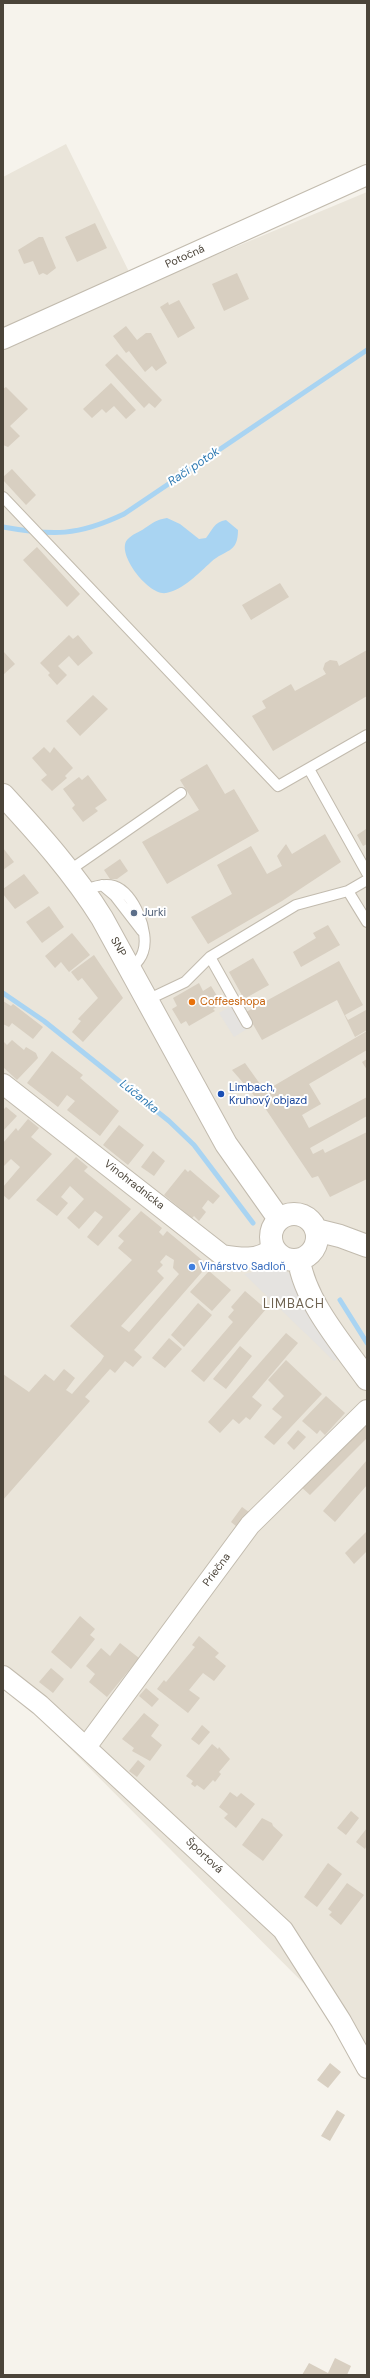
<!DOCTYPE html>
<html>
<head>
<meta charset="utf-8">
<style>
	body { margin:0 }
	#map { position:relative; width:370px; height:2378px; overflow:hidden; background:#f6f3ec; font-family:"DM Sans",sans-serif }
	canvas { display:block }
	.frame { position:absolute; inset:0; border:4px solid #4b4439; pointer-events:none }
</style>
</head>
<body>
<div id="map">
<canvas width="370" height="2378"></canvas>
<div class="frame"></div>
</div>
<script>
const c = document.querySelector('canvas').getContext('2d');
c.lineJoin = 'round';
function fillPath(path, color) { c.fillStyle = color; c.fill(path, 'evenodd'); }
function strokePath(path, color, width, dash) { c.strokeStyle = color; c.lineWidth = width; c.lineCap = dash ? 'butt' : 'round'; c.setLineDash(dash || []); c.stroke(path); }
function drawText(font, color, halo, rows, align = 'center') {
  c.font = font + ' "DM Sans",sans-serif'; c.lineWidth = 4; c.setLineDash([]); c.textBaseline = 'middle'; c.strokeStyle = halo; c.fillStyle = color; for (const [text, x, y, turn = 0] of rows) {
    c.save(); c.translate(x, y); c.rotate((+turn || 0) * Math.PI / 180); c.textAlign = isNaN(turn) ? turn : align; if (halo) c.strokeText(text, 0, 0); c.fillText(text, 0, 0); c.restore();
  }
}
fillPath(new Path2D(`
	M66 144 137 288 367 192V2064L341 2021 3 1681V177Z`), '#eae5da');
fillPath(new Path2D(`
	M233 1005 247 1029 234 1037 219 1013Z
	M279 1266 297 1279 339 1359 334 1361 244 1274Z`), '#e5e3e0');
fillPath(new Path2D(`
	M167 518 180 524 199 539 206 538C213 529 214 522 226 520L238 530C238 554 225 549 211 562 199 573 183 590 166 593 149 596 116 554 127 540 132 534 140 532 145 528 154 522 156 520 167 518Z`), '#a9d4f2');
strokePath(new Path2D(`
	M3 527C53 536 78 536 124 514L367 350
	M3 993 44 1021 169 1121 194 1145 253 1223
	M340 1300 367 1343`), '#a9d4f2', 5);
fillPath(new Path2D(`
	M95 223 107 248 77 262 65 237Z
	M39 237H43L56 268 47 275 43 273 39 275 33 261 24 264 18 250Z
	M237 273 249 299 224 311 212 284Z
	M179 300 195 328 178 338 160 307 168 302 169 305Z
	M126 326 137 340 146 333H151L167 363 156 371 152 366 145 372 129 351 126 353 113 336Z
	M117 354 162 400 155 408 149 403 144 408 105 365Z
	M111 383 136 410 126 419 114 406 106 413 102 409 92 418 83 409Z
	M6 387 28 409 10 426 20 436 8 447 3 445V389Z
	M12 469 36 495 26 505 3 480V477Z
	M37 547 80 594 67 607 23 560Z
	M280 583 289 597 251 620 242 605Z
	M69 635 73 639 78 635 93 653 78 666 69 656 58 666 67 675 57 685 48 675 50 673 40 663Z
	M367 650V696L273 751 252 716 266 708 262 701 291 684 295 691 326 674 323 669 325 663 330 660 337 661 339 666Z
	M3 651 15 664 3 675Z
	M93 695 108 709 80 736 66 721Z
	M44 747 50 753 54 747 73 768 65 776 67 778 52 791 41 780 47 775 32 758Z
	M207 764 225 794 234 789 259 831 167 884 142 842 199 810 180 780Z
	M88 775 107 800 95 808 98 811 83 822 72 808 75 805 63 789 79 777 82 780Z
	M366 829 367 844 363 846 357 835Z
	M325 834 341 862 282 901 208 944 191 917 232 894 217 865 251 846 267 874 282 866 277 856 286 844 292 854Z
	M3 848 14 862 3 870Z
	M120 859 128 871 117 879H110L104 870Z
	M24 874 39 893 15 909 3 894V889Z
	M49 906 64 927 42 943 26 922Z
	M328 925 340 945 301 967 293 952 316 938 313 933Z
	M72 933 90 955 69 972 61 962 55 968 45 956Z
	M94 955 123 998 83 1042 72 1032 81 1021 78 1019 98 998 82 978 78 981 71 972Z
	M253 958 269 985 244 999 229 972Z
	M339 961 363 1005 345 1015 348 1020 366 1010 367 1030 355 1037 337 1000 262 1040 246 1012Z
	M199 983 203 991 211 986 222 1004 213 1009 215 1011 189 1026 186 1021 181 1024 172 1009 177 1006 173 998Z
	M3 1001 11 1006 13 1004 43 1027 33 1039 12 1023 9 1027 3 1024Z
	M367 1031V1050L309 1084 321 1104 302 1115 309 1128 367 1097V1116L310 1148 313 1154 323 1149 325 1153 367 1132V1179L330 1197 318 1176 312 1178 265 1108 232 1070 245 1063 265 1091Z
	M12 1040 24 1050 26 1047 36 1053 38 1058 17 1080 3 1067V1041L7 1045Z
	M52 1051 83 1075 80 1078 119 1111 100 1136 67 1110 75 1101 67 1095 58 1107 27 1083Z
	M367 1059V1070L362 1062Z
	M6 1107 17 1116 3 1131V1110Z
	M28 1119 39 1128 31 1137 52 1154 9 1200 3 1195V1187L20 1167 11 1159 3 1167V1143L16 1128 18 1131Z
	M119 1125 144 1145 128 1165 103 1145Z
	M153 1151 165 1161 154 1176 141 1167Z
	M76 1157 88 1167 84 1171 131 1209 98 1246 87 1237 103 1217 95 1211 79 1229 67 1218 84 1199 70 1186 61 1197 68 1203 57 1216 36 1200Z
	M185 1169 188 1172 190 1170 220 1196 213 1204 208 1200 202 1208 206 1212 199 1221 194 1216 192 1218 164 1195Z
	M141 1211 162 1228 159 1232 163 1236 167 1231 208 1265 134 1350 142 1357 133 1367 125 1361 115 1373 110 1369 85 1397 90 1401 3 1500V1374L29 1392 45 1374 54 1381 64 1369 75 1378 66 1390 72 1394 101 1361 104 1356 70 1326 132 1260 118 1248 124 1241 118 1236ZM166 1255 174 1260 173 1268 179 1274 129 1332 121 1326 164 1278 157 1271 163 1265 160 1262Z
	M209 1271 231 1290 212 1311 190 1292Z
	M245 1291 266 1309 204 1382 191 1371 233 1322 228 1317 234 1310 231 1307Z
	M198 1303 212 1315 184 1347 171 1335Z
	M286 1333 298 1343 252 1397 262 1405 250 1420 246 1417 239 1424 233 1419 220 1433 208 1422Z
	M169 1338 182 1349 165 1368 152 1358Z
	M240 1346 252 1356 226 1389 213 1379Z
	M286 1360 322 1394 274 1445 264 1437 282 1417 272 1409 284 1396 268 1380Z
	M326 1396 345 1413 325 1435 320 1430 317 1434 302 1421Z
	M367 1424V1438L310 1495 299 1485Z
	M298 1430 306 1437 294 1450 287 1443Z
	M367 1460V1485L335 1522 323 1511Z
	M242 1507 253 1515 241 1530 231 1522Z
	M367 1531V1551L354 1564 345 1553Z
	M80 1616 95 1629 90 1635 95 1639 71 1669 51 1652Z
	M199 1636 219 1653 215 1657 226 1666 214 1681 203 1673 198 1679 189 1690 200 1698 188 1713 157 1689 164 1680 166 1682 195 1647 192 1645Z
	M120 1643 139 1658 107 1697 89 1682 95 1674 86 1666 101 1648 110 1656Z
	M51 1668 64 1679 53 1693 39 1682Z
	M146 1688 159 1699 152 1707 139 1696Z
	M144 1713 159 1725 151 1736 162 1745 150 1761 132 1751 134 1748 122 1739Z
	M202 1725 210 1732 199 1745 191 1739Z
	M212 1744 218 1749 219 1747 230 1759 219 1772 221 1774 215 1782 213 1780 204 1790 197 1785 195 1787 191 1784 193 1781 186 1776Z
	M138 1760 145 1766 137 1777 129 1771Z
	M230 1792 237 1797 241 1793 255 1804 236 1828 224 1818 228 1814 219 1807Z
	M351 1811 359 1818 346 1835 337 1828Z
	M262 1818 272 1823 273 1826 283 1835 263 1861 242 1845Z
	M367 1828V1845L365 1849 356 1842Z
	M328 1863 342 1874 317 1907 304 1897Z
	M347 1883 364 1895 341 1925 329 1915 332 1912 328 1909Z
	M330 2063 341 2072 328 2088 317 2080Z
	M337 2110 345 2115 330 2141 321 2136Z
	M335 2358 351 2366 347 2375H302L309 2363 328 2373Z`), '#d8cfc1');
const service = new Path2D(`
	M3 497 278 786 367 735
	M309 769 367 873
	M70 870 181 793
	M102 885 115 896 142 931
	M84 890C95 887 104 883 114 886 134 892 150 933 143 952 141 959 136 964 131 969
	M348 891 367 922
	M210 957 247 1023
	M147 1000 185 982 210 957 296 905 348 891 367 880`);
const minor = new Path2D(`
	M3 339 367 175
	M3 1084 222 1255C240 1258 258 1261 273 1248
	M3 1676 40 1705 283 1930 341 2021 367 2068
	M86 1747 250 1525 367 1410`);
const tertiary = new Path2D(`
	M3 795C39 834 74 873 102 918L226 1144 279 1219
	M271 1237a23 23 0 1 1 46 0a23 23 0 1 1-46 0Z
	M316 1230 340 1236 367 1246
	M299 1260C305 1302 343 1345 367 1379`);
strokePath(service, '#c2bbae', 12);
strokePath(minor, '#c2bbae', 22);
strokePath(tertiary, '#c2bbae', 24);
strokePath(service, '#fff', 10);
strokePath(minor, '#fff', 20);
strokePath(tertiary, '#fff', 22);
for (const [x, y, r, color] of [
	[134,913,4,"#5c6f8a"],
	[192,1002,4,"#e8710a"],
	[221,1094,4,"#1a4fb4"],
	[192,1267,4,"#3f7fe0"]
]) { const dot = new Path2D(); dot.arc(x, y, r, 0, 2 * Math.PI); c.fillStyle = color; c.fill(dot); strokePath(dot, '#fff', 1.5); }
drawText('11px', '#4b4439', '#fff', [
	["Potočná",185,257,-24],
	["SNP",118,947,61],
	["Vinohradnícka",134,1185,38],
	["Priečna",217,1570,-53],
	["Športová",204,1856,43]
]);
drawText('11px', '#4e5e75', '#fff', [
	["Jurki",142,913]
], 'left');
drawText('11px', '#c56008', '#fff', [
	["Coffeeshopa",200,1002]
], 'left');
drawText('11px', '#164399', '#fff', [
	["Limbach,",229,1088],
	["Kruhový objazd",229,1101]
], 'left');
drawText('11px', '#366cbe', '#fff', [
	["Vinárstvo Sadloň",200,1267]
], 'left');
drawText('italic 12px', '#2e7ab2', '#fff', [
	["Račí potok",194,467,-34],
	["Lúčanka",139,1097,39]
]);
c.letterSpacing = '1px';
drawText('13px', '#6e6250', '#fff', [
	["LIMBACH",294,1305]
]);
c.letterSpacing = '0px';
</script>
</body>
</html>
